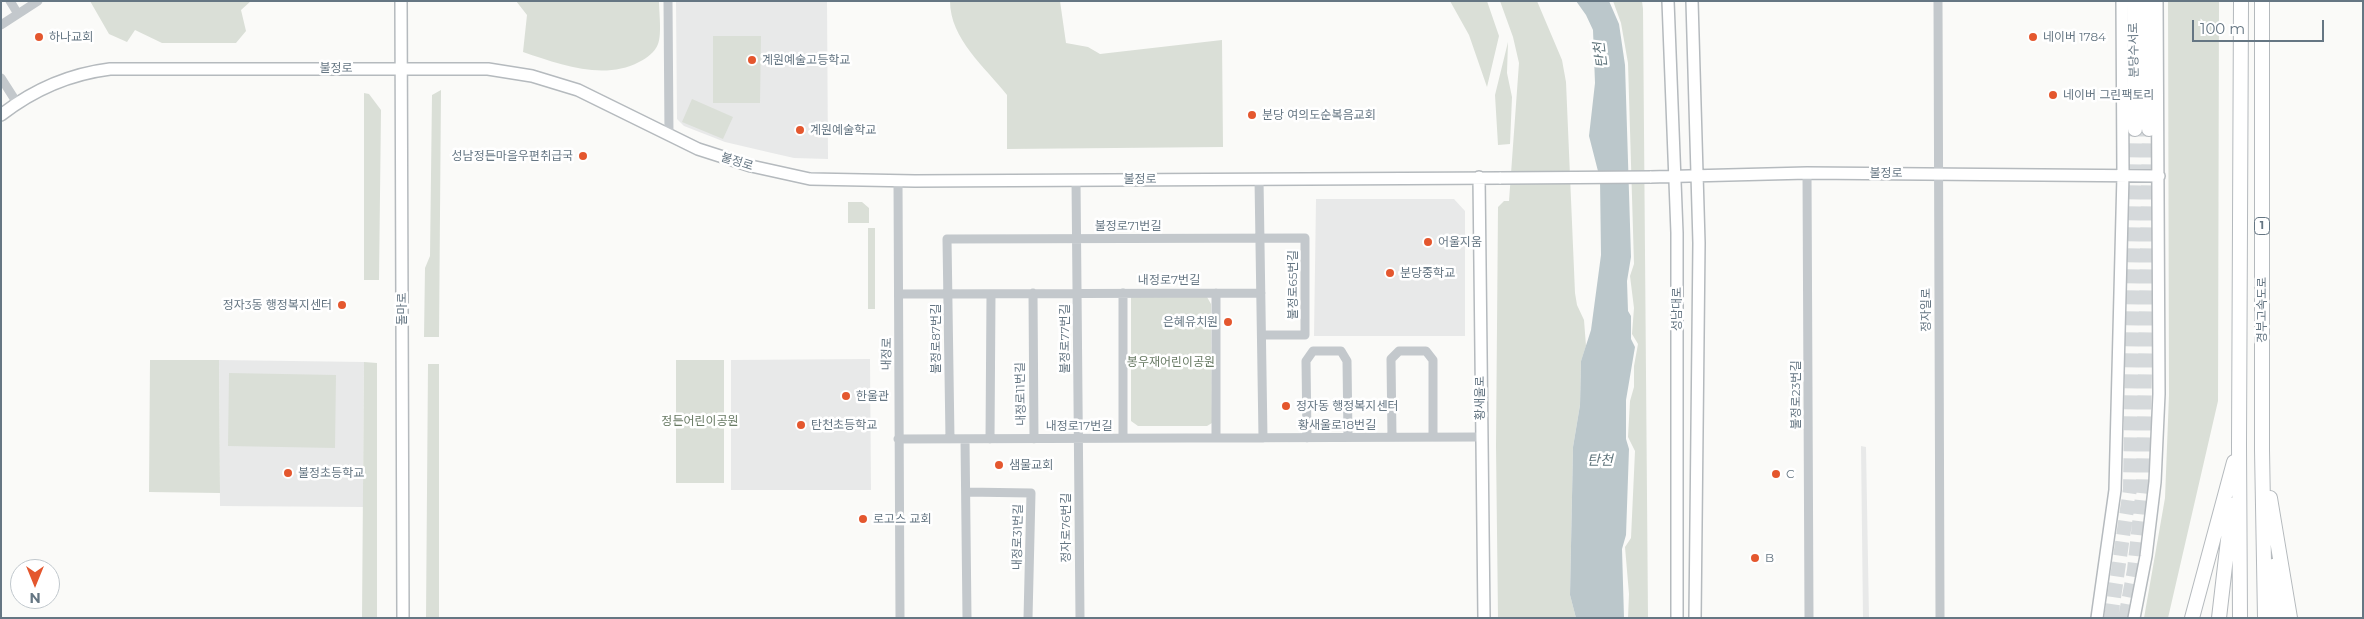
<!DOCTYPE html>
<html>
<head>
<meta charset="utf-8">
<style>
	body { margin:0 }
	#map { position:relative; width:2364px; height:619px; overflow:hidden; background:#fafaf8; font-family:Montserrat,sans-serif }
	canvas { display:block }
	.frame { position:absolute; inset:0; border:2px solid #657683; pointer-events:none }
	.north { position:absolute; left:10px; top:559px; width:50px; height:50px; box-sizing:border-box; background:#fff; border:1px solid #c1c8cd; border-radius:50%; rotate:180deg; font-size:14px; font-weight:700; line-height:20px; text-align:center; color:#657683 }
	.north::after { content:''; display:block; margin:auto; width:18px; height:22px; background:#e4572e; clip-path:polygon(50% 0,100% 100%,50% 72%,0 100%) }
	.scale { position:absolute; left:2192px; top:20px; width:132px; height:22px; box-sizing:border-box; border:2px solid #657683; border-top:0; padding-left:6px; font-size:15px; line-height:18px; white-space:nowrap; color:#657683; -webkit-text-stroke:4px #fff; paint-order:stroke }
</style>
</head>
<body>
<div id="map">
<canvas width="2364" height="619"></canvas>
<div class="frame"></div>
<div class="north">N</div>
<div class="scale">100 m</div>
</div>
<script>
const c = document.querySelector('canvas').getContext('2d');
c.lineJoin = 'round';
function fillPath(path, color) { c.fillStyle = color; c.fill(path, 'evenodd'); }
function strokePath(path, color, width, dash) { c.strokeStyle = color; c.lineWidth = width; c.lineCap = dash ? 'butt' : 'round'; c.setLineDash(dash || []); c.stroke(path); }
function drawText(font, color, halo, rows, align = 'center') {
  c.font = font + ' Montserrat,"Noto Sans KR",sans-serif'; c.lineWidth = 5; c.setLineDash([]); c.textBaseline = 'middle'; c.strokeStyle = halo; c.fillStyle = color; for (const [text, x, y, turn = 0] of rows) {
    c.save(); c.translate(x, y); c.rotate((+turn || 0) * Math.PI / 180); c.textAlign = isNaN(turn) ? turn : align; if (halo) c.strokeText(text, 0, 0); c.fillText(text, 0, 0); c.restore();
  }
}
fillPath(new Path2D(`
	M676 1H827L828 159 794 158 772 153 725 142 684 126 677 119Z
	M1316 199H1454L1465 211V336H1314Z
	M870 359 871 490H731V360Z
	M219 360 364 362 363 507 220 506Z
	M1861 446 1866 447 1869 618H1863Z`), '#e8e9e9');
fillPath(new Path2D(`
	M90 1H251L241 10 246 31 236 43H162L135 30 127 42 109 34Z
	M516 1H659C659 11 662 35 658 44 655 52 647 58 639 62 603 81 559 64 523 52L527 15Z
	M950 1H1060L1066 43 1088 47 1100 54 1222 40 1223 147 1007 149V95C985 67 950 39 950 1Z
	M1450 1H1487L1499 36 1487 87 1469 35Z
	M1500 1H1537L1562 60 1566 82 1575 293 1577 305 1584 320 1586 346 1581 361 1580 405 1573 447 1570 595 1576 618H1498L1496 446 1498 207 1504 201H1509L1519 63 1513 37Z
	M1613 1H1642L1643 9 1648 618H1628L1629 594 1625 547 1631 538 1635 451 1628 437 1630 401 1634 387V366L1638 344 1632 334 1634 308 1630 276 1634 264 1628 63 1621 23Z
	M2168 1H2219L2218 401 2168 618H2144L2165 498 2169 395Z
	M713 36H761L760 103H713Z
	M1508 42 1507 73 1512 97 1510 144 1498 145 1495 95Z
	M441 90 439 337H424L425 268 430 256 432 95Z
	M364 93 369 94 381 110 379 280H364Z
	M692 99 733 117 723 139 682 122Z
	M848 202H862L869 208V223H848Z
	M868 228H875V309H868Z
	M1131 293 1207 297 1211 304 1212 423 1207 426H1138L1131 421Z
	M150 360H219L220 493 149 492Z
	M676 360H724V483H676Z
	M364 362 377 363V618H362Z
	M428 364H439V618H426Z
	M229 373 336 375 335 448 228 446Z`), '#dadfd7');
fillPath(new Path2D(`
	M1576 1H1609L1619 24 1625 65 1631 257 1627 281 1628 311 1631 316V339L1635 347 1626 400V439L1629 449 1626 535 1622 549 1624 618H1576L1570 595 1573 447 1580 405 1581 361 1591 330 1601 255 1600 179 1589 136 1595 83 1593 30 1586 15Z`), '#bbc7cb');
strokePath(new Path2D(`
	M2111 618 2130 489 2135 129
	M2125 618 2134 570 2143 487 2149 129`), '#d5d9db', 14, [14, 7]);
const major = new Path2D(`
	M401 1 403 618
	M1668 1 1677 233V618
	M1692 1 1699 243 1695 618
	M1 115C33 90 70 74 110 69H488L532 76 578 90 698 149 751 166 810 179 915 181 1501 178
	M1479 177 1484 618
	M1650 177 1807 173 2159 176
	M2097 618 2115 490 2123 175 2122 1
	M2134 618 2146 556 2155 482 2159 394 2157 1`);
const highway = new Path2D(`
	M2134 1 2135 129
	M2148 1 2149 129
	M2262 1V450L2265 618
	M2270 498 2290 618
	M2273 566 2278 618
	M2192 618 2234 462
	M2219 618 2232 505
	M2240 618 2239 445 2241 1`);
strokePath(major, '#b5babe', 14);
strokePath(highway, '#b4b9bd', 16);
strokePath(new Path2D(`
	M10 1 18 14
	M668 1 669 135
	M1938 1 1940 618
	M1 25 38 1
	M1 78 17 103
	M1807 173 1809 618
	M1259 179 1263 438
	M1076 180 1080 618
	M898 181C900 326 898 472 900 618
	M1033 293 1034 439
	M1123 293V438
	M1216 293V438
	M900 294 1261 293
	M1392 437 1391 359 1399 351H1426L1433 360V437
	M1307 438 1306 361 1313 351H1341L1347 361 1348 437
	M898 439 1481 437
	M950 439 947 239 1305 238V335H1262
	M965 439 967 618
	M990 439 991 294
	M966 492 1031 493 1028 618`), '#c3c8cc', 9);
strokePath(major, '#fff', 11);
strokePath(highway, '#fff', 14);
const majorBridge = new Path2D(`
	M1501 178 1650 177`);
strokePath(majorBridge, '#b5babe', 14, []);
strokePath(majorBridge, '#fff', 11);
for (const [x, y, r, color] of [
	[39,37,5,"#e4572e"],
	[2033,37,5,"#e4572e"],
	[752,60,5,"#e4572e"],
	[2053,95,5,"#e4572e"],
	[1252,115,5,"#e4572e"],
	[800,130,5,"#e4572e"],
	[583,156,5,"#e4572e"],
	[1428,242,5,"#e4572e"],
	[1390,273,5,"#e4572e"],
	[342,305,5,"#e4572e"],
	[1228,322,5,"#e4572e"],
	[846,396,5,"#e4572e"],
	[1286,406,5,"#e4572e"],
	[801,425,5,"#e4572e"],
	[999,465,5,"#e4572e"],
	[288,473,5,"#e4572e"],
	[1776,474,5,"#e4572e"],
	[863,519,5,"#e4572e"],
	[1755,558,5,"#e4572e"]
]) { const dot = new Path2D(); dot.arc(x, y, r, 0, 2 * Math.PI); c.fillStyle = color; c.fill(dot); strokePath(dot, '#fff', 2); }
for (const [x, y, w] of [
	[2262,226,15]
]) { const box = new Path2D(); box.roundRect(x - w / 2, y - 8.5, w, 17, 4); c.fillStyle = '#fff'; c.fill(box); strokePath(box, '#657683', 1); }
drawText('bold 11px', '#657683', null, [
	["1",2262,226]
]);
drawText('12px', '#657683', '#fff', [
	["하나교회",49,37],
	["네이버 1784",2043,37],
	["계원예술고등학교",762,60],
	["네이버 그린팩토리",2063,95],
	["분당 여의도순복음교회",1262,115],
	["계원예술학교",810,130],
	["성남정든마을우편취급국",573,156,"right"],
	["어울지움",1438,242],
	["분당중학교",1400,273],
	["정자3동 행정복지센터",332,305,"right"],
	["은혜유치원",1218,322,"right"],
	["한울관",856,396],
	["정자동 행정복지센터",1296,406],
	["탄천초등학교",811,425],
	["샘물교회",1009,465],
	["불정초등학교",298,473],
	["C",1786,474],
	["로고스 교회",873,519],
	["B",1765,558]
], 'left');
drawText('12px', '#657683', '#fff', [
	["분당수서로",2134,50,-91],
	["불정로",336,68],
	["불정로",737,162,17],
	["불정로",1886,173],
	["불정로",1140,179],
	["불정로71번길",1128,226],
	["내정로7번길",1169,280],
	["불정로65번길",1293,285,-90],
	["돌마로",402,309,-90],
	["성남대로",1677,309,-90],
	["정자일로",1926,310,-90],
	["경부고속도로",2262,310,-90],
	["불정로87번길",936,339,-90],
	["불정로77번길",1065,339,-90],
	["내정로",887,354,-89],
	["내정로11번길",1021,394,-91],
	["불정로23번길",1796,395,-90],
	["황새울로",1480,398,-90],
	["황새울로18번길",1337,425],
	["내정로17번길",1079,426],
	["정자로76번길",1066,528,-90],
	["내정로31번길",1018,537,-89]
]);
drawText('12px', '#687a64', '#fff', [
	["봉우재어린이공원",1171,362],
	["정든어린이공원",700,421]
]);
drawText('italic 14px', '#60757c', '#fff', [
	["탄천",1601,55,-97],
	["탄천",1600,461]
]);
</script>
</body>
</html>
